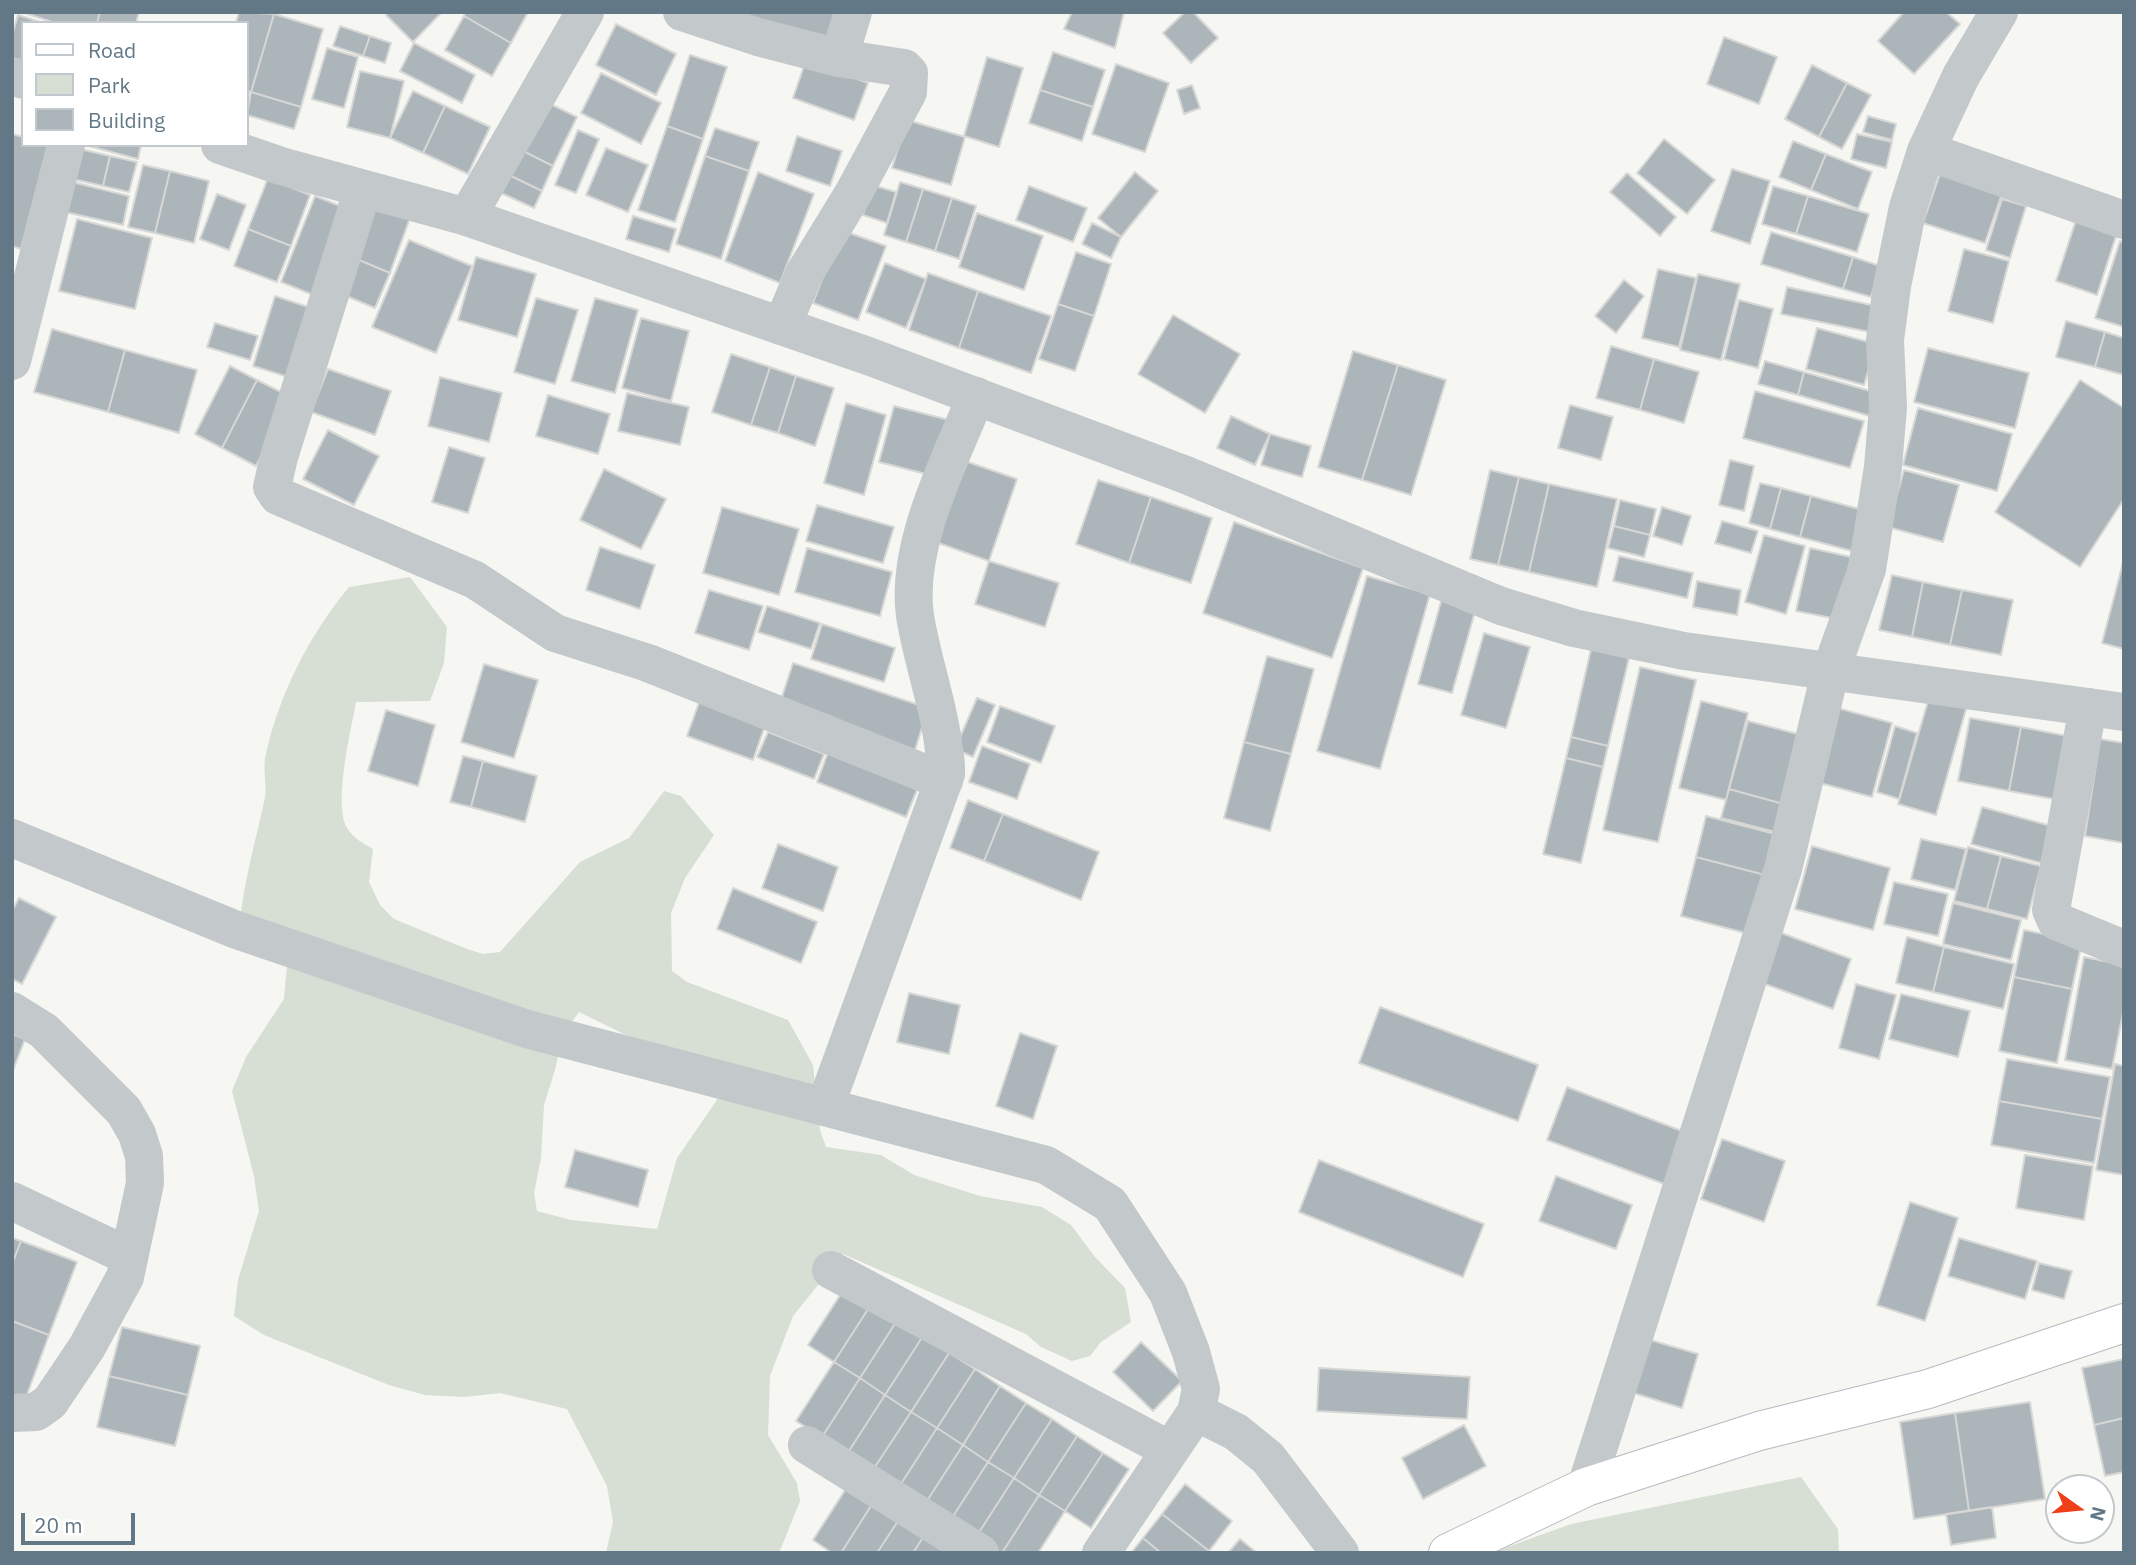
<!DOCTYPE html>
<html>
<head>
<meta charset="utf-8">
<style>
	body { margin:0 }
	#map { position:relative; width:2136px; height:1565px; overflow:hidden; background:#f6f6f2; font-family:"IBM Plex Sans",sans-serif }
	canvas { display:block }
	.frame { position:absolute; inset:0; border:14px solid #637886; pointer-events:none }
	.legend { position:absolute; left:21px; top:21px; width:228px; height:126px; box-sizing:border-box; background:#fff; border:2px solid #c1c9cf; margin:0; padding:9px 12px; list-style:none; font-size:21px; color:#637886 }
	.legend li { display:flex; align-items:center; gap:14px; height:35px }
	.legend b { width:35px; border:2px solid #c1c9cf }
	.north { position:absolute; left:2045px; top:1474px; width:70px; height:70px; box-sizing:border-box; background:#fff; border:2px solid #c1c9cf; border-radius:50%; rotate:105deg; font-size:19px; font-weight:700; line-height:28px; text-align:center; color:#637886 }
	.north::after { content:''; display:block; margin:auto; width:24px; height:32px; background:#f03e19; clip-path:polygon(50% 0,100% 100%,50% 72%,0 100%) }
	.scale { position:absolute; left:21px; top:1513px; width:114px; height:32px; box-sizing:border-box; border:4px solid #637886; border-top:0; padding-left:9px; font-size:21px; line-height:24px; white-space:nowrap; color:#637886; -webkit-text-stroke:5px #fff; paint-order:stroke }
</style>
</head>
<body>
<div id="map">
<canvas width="2136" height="1565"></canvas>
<div class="frame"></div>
<ul class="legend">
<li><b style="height:9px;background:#fff"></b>Road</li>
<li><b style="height:19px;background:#d7ded3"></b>Park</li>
<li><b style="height:19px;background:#acb5ba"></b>Building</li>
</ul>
<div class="north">N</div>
<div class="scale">20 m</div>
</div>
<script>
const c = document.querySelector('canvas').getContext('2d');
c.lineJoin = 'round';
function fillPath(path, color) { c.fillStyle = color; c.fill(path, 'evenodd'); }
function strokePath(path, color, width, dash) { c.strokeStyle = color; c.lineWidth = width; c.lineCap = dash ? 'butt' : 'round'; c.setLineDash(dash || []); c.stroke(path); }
fillPath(new Path2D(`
	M410 577 447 627 444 663 430 701 356 702C351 731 333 803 347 828 353 838 364 844 373 849L369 882 380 905 394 919 467 949 483 954 500 952 580 862 629 838 664 791 681 796 714 835 685 878 671 913 672 971 687 982 788 1020 813 1065 820 1130 826 1147 881 1155 914 1175 980 1196 1042 1207 1071 1225 1095 1257 1125 1288 1131 1322 1101 1342 1090 1356 1072 1361 1041 1347 1026 1334 843 1254 793 1316 770 1376 768 1435 797 1483 800 1501 779 1553H606L613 1522 607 1486 567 1409 500 1393 464 1397 425 1395 389 1385 264 1335 234 1316 238 1280 259 1211 254 1176 232 1091 246 1057 284 999 287 965 241 912C246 874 256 839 264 802 268 788 263 773 265 759 277 698 309 635 349 587ZM579 1012 634 1039 721 1094 677 1158 657 1229 571 1220 537 1211 534 1193 541 1158 544 1105 555 1070 563 1034Z
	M1801 1477 1838 1529 1839 1553H1491L1571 1524Z`), '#d7ded3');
const building = new Path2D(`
	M22 12H100L97 23H55Z
	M100 12H139L136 23H97Z
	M239 12 274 14 251 92 247 91V23H236Z
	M388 12H442L413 42 386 15Z
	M466 12H528L511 43 464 16Z
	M727 12H846L835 48Z
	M1072 12H1124L1115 48 1064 29Z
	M1185 12H1193L1218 38 1191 63 1163 33Z
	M1904 12H1946L1960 24 1914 74 1878 41Z
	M274 14 323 29 301 107 251 92Z
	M18 15 43 23H23V65L12 61V36Z
	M464 16 511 43 492 76 445 50Z
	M616 24 676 54 656 95 596 65Z
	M340 26 370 36 363 56 333 46Z
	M370 36 391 43 385 63 363 56Z
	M1724 37 1777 57 1759 104 1707 84Z
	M414 43 475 75 462 103 400 71Z
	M327 48 358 57 344 108 312 99Z
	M1053 52 1105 70 1093 107 1040 90Z
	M690 55 727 67 703 139 667 126Z
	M987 57 1023 68 999 147 964 136Z
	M806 60 868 83 854 120 793 98Z
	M1116 64 1169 83 1145 152 1092 134Z
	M1812 65 1847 83 1819 137 1785 119Z
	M360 71 404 81 390 138 347 127Z
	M601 73 661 103 641 144 581 113Z
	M1847 83 1871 95 1842 149 1819 137Z
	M1192 85 1200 108 1184 114 1177 90Z
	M1040 90 1093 107 1082 141 1029 123Z
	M413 91 445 106 423 153 390 138Z
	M251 92 301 107 294 129 247 115Z
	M544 101 577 117 553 166 521 150Z
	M445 106 490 127 468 174 423 153Z
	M1868 116 1896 124 1892 140 1863 132Z
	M907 120 965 137 951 185 892 168Z
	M667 126 703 139 675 222 638 210Z
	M715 128 759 142 749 171 705 156Z
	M578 130 599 139 576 193 555 185Z
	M12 134 23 137V145H48L21 249 12 246Z
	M1857 134 1892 142 1886 168 1851 159Z
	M797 136 842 151 830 186 786 171Z
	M1664 139 1715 180 1687 214 1637 173Z
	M1793 141 1826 154 1811 190 1779 177Z
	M85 145H141L138 159Z
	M606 148 648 165 628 212 586 195Z
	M80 149 110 156 103 186 73 179Z
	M521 150 553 166 542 191 509 175Z
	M1826 154 1872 172 1858 209 1811 190Z
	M110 156 137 162 129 192 103 186Z
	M705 156 749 171 721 259 676 244Z
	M143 165 170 171 155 233 128 227Z
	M1942 168 2004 188 1985 243 1923 223Z
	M1732 169 1770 181 1750 244 1711 231Z
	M170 171 209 181 194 243 155 233Z
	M758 172 814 194 780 283 725 261Z
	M1135 172 1158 191 1121 237 1098 218Z
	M1627 173 1676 217 1660 236 1610 192Z
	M509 175 542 191 534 208 501 193Z
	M268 178 310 195 291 246 248 229Z
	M72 182 129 196 123 225 65 212Z
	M900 182 923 189 906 242 884 235Z
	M872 185 896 192 887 223 863 215Z
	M1029 186 1087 208 1073 242 1016 220Z
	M1773 186 1808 196 1796 234 1762 224Z
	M923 189 952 198 935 251 906 242Z
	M217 194 246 205 229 250 200 239Z
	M315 196 355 212 321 298 281 282Z
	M1808 196 1869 214 1857 252 1796 234Z
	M952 198 976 206 959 259 935 251Z
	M2002 199 2026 206 2010 258 1986 250Z
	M371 201 410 218 390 273 352 257Z
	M977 213 1043 236 1024 290 959 267Z
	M633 216 676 229 669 252 626 239Z
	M2077 217 2118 230 2097 295 2056 281Z
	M77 219 152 238 135 309 59 291Z
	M1092 223 1121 237 1111 258 1082 244Z
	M248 229 291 246 277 282 234 266Z
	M841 230 886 246 858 320 813 303Z
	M1771 232 1853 257 1843 289 1761 264Z
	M409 240 472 266 436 353 372 327Z
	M2120 241 2124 243V327L2095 318Z
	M1964 249 2009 261 1993 323 1948 311Z
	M1076 252 1111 264 1094 316 1058 304Z
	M352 257 390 273 375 308 337 292Z
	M476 257 536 274 517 337 458 320Z
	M1853 257 1880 266 1871 297 1843 289Z
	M885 263 926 279 906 328 866 312Z
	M1658 269 1696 278 1679 347 1642 338Z
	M928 273 978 291 959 348 909 330Z
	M1698 274 1740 284 1721 360 1680 350Z
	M1624 280 1644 296 1616 333 1595 316Z
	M1787 287 1876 306 1870 332 1781 314Z
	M978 291 1051 316 1031 373 959 348Z
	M275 296 320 311 298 380 253 366Z
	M536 298 578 310 555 384 514 372Z
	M595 298 638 310 615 393 571 381Z
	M1739 300 1773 309 1758 368 1724 359Z
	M1058 304 1094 316 1075 371 1039 359Z
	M1173 315 1240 354 1205 413 1138 374Z
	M641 318 689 331 671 401 622 388Z
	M2066 321 2105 332 2095 367 2056 357Z
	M215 323 258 336 250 360 207 347Z
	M1817 328 1876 344 1864 385 1806 369Z
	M52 329 125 350 108 412 34 392Z
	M2105 332 2124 338V375L2095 367Z
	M1611 346 1654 359 1640 410 1596 398Z
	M1928 348 2029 373 2015 428 1914 402Z
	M125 350 197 370 179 433 108 412Z
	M1353 351 1398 365 1362 480 1318 467Z
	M731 354 770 367 751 425 712 412Z
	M1654 359 1699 372 1684 423 1640 410Z
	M1765 361 1804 372 1798 395 1758 384Z
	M1398 365 1446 380 1411 495 1362 480Z
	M230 366 257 380 222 448 195 434Z
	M770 367 796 376 778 433 751 425Z
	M328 369 391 391 375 435 311 412Z
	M1804 372 1877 393 1870 416 1798 395Z
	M796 376 834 388 815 446 778 433Z
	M440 377 502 393 489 442 428 426Z
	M257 380 291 397 256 466 222 448Z
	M2080 380 2124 408V499L2080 567 1995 512Z
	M1755 391 1864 421 1850 468 1743 438Z
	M627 393 689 407 680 445 618 431Z
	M548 395 610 414 598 454 536 436Z
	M846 403 886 415 864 495 824 483Z
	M1570 405 1613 417 1601 460 1558 448Z
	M894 406 949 420 934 476 879 462Z
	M1918 408 2012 434 1997 491 1903 465Z
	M1231 416 1270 434 1255 465 1217 448Z
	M328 430 379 456 354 505 303 479Z
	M1270 434 1311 446 1302 477 1261 465Z
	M449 447 485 458 468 513 432 502Z
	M962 460 1017 479 989 561 933 541Z
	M1730 460 1754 466 1744 511 1719 505Z
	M604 469 666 499 641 549 580 520Z
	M1490 470 1519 477 1498 565 1470 559Z
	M1904 470 1959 485 1943 542 1888 527Z
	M1519 477 1549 484 1529 572 1498 565Z
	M1098 480 1151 497 1129 563 1076 544Z
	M1760 483 1781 488 1770 529 1749 523Z
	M1549 484 1617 499 1597 587 1529 572Z
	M1781 488 1811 496 1800 537 1770 529Z
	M1811 496 1863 510 1852 551 1800 537Z
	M1151 497 1212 518 1191 583 1129 563Z
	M1620 500 1656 509 1650 535 1614 526Z
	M817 505 894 527 883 563 806 541Z
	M722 507 799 529 779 595 703 573Z
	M1662 507 1691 516 1682 545 1653 536Z
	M1722 521 1758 531 1751 553 1715 543Z
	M1234 522 1363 568 1332 658 1203 613Z
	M1614 526 1650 535 1644 557 1608 548Z
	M1764 535 1805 546 1786 614 1745 602Z
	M600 547 655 565 640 609 586 590Z
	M807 548 892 572 880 616 795 592Z
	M1810 548 1851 557 1837 619 1796 611Z
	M1619 556 1693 573 1687 598 1613 581Z
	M2124 559V649L2102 643Z
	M989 561 1059 583 1045 627 975 604Z
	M1892 575 1923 582 1912 637 1879 630Z
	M1367 576 1430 594 1380 769 1317 751Z
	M1697 581 1741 590 1737 615 1693 607Z
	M1923 582 1962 590 1950 645 1912 637Z
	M709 590 763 606 749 650 695 633Z
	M1962 590 2013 600 2001 655 1950 645Z
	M1442 598 1476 608 1452 693 1418 684Z
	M767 606 820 623 811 649 758 632Z
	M822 624 895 648 884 682 811 659Z
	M1484 633 1530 647 1506 728 1461 715Z
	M1591 649 1629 658 1608 746 1571 737Z
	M1267 656 1314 669 1291 754 1244 742Z
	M793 663 928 708 915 750 779 706Z
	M484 664 538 680 514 758 461 742Z
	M1640 667 1696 680 1658 842 1603 830Z
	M1931 691 1968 702 1936 815 1898 804Z
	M701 697 767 720 753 760 687 736Z
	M977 698 995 705 973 757 955 749Z
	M1701 701 1748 713 1726 800 1679 788Z
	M1000 706 1055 726 1041 763 987 742Z
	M1830 706 1892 723 1872 797 1809 780Z
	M386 710 435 725 418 786 368 771Z
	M1970 718 2021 727 2009 791 1958 781Z
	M1748 721 1805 736 1787 805 1729 789Z
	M1895 726 1917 733 1899 799 1877 792Z
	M2021 727 2077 738 2065 801 2009 791Z
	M768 732 824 754 814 779 757 757Z
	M1571 737 1608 746 1603 767 1566 758Z
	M833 739 923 775 906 817 817 782Z
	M2100 739 2124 743V843L2085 836Z
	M1244 742 1291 754 1270 831 1224 818Z
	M982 746 1030 764 1017 799 969 782Z
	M463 756 483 761 471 807 450 802Z
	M1566 758 1603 767 1581 863 1543 854Z
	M483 761 537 776 525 822 471 807Z
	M1729 789 1787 805 1779 833 1721 818Z
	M968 800 1003 814 984 861 950 848Z
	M1982 807 2051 826 2041 863 1971 844Z
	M1003 814 1099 852 1081 900 984 861Z
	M1706 816 1779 835 1769 876 1696 857Z
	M1921 839 1966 849 1955 890 1911 879Z
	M778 844 838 867 823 911 762 888Z
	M1812 846 1890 868 1873 930 1795 909Z
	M1968 847 2001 856 1987 909 1954 901Z
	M2001 856 2041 866 2027 919 1987 909Z
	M1696 857 1769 876 1753 935 1681 916Z
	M1894 882 1948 894 1938 936 1884 924Z
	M733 888 817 922 801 963 717 929Z
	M19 898 56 917 22 984 12 979V911Z
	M1953 903 2021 920 2011 960 1943 944Z
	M2024 930 2082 942 2072 989 2014 977Z
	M1776 931 1851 959 1833 1009 1757 981Z
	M1907 937 1944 947 1933 992 1896 983Z
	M1944 947 2014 964 2003 1009 1933 992Z
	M2084 957 2124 965V1007L2112 1069 2065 1060Z
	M2014 977 2072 989 2057 1063 1999 1051Z
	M1856 984 1896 995 1879 1059 1839 1048Z
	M909 993 960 1005 949 1054 897 1042Z
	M1901 994 1970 1011 1958 1057 1889 1039Z
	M1380 1007 1538 1065 1518 1121 1359 1063Z
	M1020 1033 1057 1046 1033 1119 996 1106Z
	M12 1034 25 1039 12 1073Z
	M2007 1059 2110 1077 2102 1119 1999 1101Z
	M2115 1064 2124 1066V1175L2096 1170Z
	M1567 1087 1687 1133 1667 1185 1547 1140Z
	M1999 1101 2102 1119 2094 1163 1991 1145Z
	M1722 1139 1785 1161 1764 1222 1701 1199Z
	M575 1150 648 1170 638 1207 565 1187Z
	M2025 1155 2093 1166 2084 1220 2016 1208Z
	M1319 1160 1484 1224 1463 1277 1299 1212Z
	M1556 1176 1632 1205 1616 1249 1539 1221Z
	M1910 1202 1958 1218 1925 1321 1877 1305Z
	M12 1238 21 1241 12 1264Z
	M1959 1238 2037 1261 2025 1299 1948 1276Z
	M21 1241 77 1262 49 1335 12 1321V1264Z
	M2039 1263 2072 1271 2064 1299 2032 1290Z
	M846 1286 872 1303 834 1362 808 1345Z
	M872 1303 898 1319 860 1378 834 1362Z
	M898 1319 923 1336 885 1395 860 1378Z
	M12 1321 49 1335 25 1400 12 1395Z
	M122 1327 200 1346 188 1395 109 1376Z
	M923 1336 949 1353 911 1412 885 1395Z
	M1640 1337 1698 1354 1682 1408 1624 1390Z
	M1141 1342 1182 1381 1153 1411 1113 1372Z
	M949 1353 975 1369 937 1428 911 1412Z
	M2124 1359V1418L2094 1425 2082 1368Z
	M834 1362 860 1378 822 1437 796 1421Z
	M1319 1368 1470 1377 1467 1419 1317 1411Z
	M975 1369 1000 1386 963 1445 937 1428Z
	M109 1376 188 1395 175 1446 97 1427Z
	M860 1378 885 1395 847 1454 822 1437Z
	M1000 1386 1026 1403 988 1462 963 1445Z
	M885 1395 911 1412 873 1470 847 1454Z
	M2030 1402 2045 1499 1969 1511 1955 1413Z
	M1026 1403 1052 1419 1014 1478 988 1462Z
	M911 1412 937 1428 899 1487 873 1470Z
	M1955 1413 1969 1511 1914 1519 1900 1422Z
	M2124 1418V1472L2105 1476 2094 1425Z
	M1052 1419 1077 1436 1039 1495 1014 1478Z
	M1464 1425 1486 1466 1423 1499 1402 1458Z
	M937 1428 963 1445 925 1504 899 1487Z
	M1077 1436 1103 1453 1065 1511 1039 1495Z
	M963 1445 988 1462 950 1521 925 1504Z
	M1103 1453 1129 1469 1091 1528 1065 1511Z
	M988 1462 1014 1478 976 1537 950 1521Z
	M1014 1478 1039 1495 1002 1553H1000L976 1537Z
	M851 1481 876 1498 841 1553H832L813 1540Z
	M1185 1484 1232 1521 1209 1551 1162 1514Z
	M1039 1495 1065 1511 1038 1553H1002Z
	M876 1498 902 1515 877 1553H841Z
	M1992 1507 1996 1538 1951 1545 1946 1514Z
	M1162 1514 1209 1551 1207 1553H1161L1143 1538Z
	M902 1515 927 1531 913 1553H877Z
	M927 1531 950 1553H913Z
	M1143 1538 1161 1553H1131Z
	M1240 1539 1257 1553H1228Z`);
fillPath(building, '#acb5ba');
strokePath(building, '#d7d7d5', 2);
const secondary = new Path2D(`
	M1448 1553 1586 1487 1759 1431 1928 1389 2124 1323`);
strokePath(secondary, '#b5bbbf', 40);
strokePath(new Path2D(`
	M682 12 758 37 839 58 904 68 909 73 908 92 853 194 804 274 782 326
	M839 58 853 12
	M1926 151 2124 220
	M363 189 279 457 272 487 278 496 475 580 555 633 648 663 944 781
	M467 217 585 12
	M12 361 66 145
	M2088 707 2051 910 2056 921 2124 949
	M12 838 234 929 527 1029 1046 1165 1110 1204 1168 1293 1191 1352 1201 1389 1196 1412
	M12 1011 44 1031 124 1111 137 1134 144 1156 145 1183 125 1277 87 1347 50 1402 36 1412 12 1413
	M825 1107 946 774C947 763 944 753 943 742 937 700 922 659 915 616 905 545 950 461 976 396
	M12 1201 128 1256
	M831 1270 1170 1450
	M807 1445 980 1553
	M1586 1487 1783 869 1830 673 1867 569 1883 467 1888 407 1885 340 1892 286 1908 207 1926 151 1961 76 1999 12
	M1101 1553 1196 1412 1236 1432 1268 1458 1340 1553`), '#c3c8cb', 38);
strokePath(new Path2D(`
	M12 76 23 80
	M220 145 281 166 467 217 868 356 1186 475 1501 606 1574 628 1684 651 2124 712`), '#c3c8cb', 38);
strokePath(secondary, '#fff', 38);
</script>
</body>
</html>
